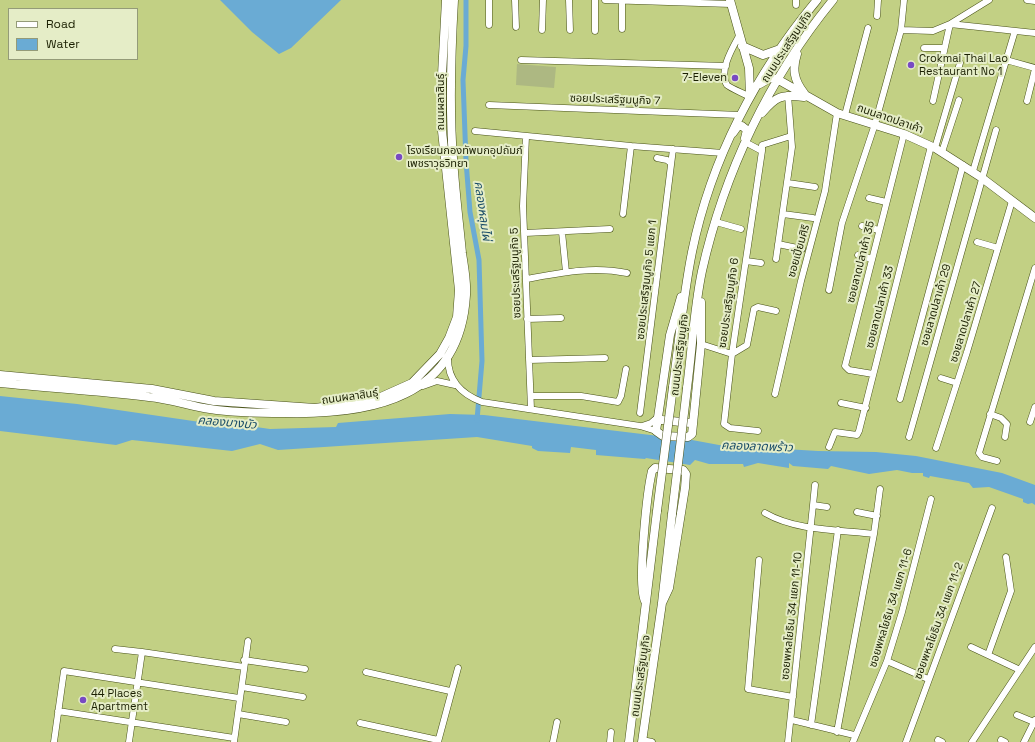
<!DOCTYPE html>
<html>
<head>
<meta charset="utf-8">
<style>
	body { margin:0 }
	#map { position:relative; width:1035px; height:742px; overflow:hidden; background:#c2d084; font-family:"Space Grotesk",sans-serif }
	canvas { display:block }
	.legend { position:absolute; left:8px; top:8px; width:130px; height:52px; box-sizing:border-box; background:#e5edc7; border:1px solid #949b78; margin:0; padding:5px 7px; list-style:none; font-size:12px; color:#1b2002 }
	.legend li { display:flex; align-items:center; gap:8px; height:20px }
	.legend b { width:20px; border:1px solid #949b78 }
</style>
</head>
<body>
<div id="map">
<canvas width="1035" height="742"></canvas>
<ul class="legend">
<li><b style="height:5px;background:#fff"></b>Road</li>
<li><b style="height:11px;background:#6aabd4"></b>Water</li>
</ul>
</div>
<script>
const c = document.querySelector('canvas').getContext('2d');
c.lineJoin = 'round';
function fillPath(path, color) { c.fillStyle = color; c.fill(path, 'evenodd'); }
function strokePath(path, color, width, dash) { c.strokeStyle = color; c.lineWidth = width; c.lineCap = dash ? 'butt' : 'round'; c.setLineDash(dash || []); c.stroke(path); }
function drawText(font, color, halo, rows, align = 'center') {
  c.font = font + ' "Space Grotesk","Noto Sans Thai",sans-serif'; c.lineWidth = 4; c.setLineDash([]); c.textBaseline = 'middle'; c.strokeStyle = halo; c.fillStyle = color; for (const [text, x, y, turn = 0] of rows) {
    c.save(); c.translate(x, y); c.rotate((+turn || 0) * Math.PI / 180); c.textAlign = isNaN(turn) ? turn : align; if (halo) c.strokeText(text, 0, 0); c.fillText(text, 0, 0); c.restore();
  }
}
fillPath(new Path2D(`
	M517 64 556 67 554 88 516 85Z`), '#adb882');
fillPath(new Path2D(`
	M220 0H341L291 48 279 54 252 32Z
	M0 396 77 404 241 428 256 427 270 429 336 427 338 423 450 414 484 415 692 440 719 445 818 451 876 452 916 456 1002 473 1035 485V505L1032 503 1028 504 1023 502V499L989 487 973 488 969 483 930 476 929 478 923 476V473H912L897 470 869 474 831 466 828 469 793 466 789 463V468L758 463 744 467 743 464H709L695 460 690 465 646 458 645 459 596 455V450L571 447 570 453 538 451 532 448V446L477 437 278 450 260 444 232 451 132 440 116 445 0 431Z`), '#6aabd4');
strokePath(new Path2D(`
	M466 0V46L463 80 466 161 470 212 479 260 482 361 477 420`), '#6aabd4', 5);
const minor = new Path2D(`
	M515 0 516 27
	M569 0 570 30
	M595 0V31
	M605 0 731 4
	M622 0V29
	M1027 0 1035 1
	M796 5V0
	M877 16 878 0
	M489 25V0
	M542 30 543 0
	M901 30 904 0
	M739 36C733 47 718 72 727 85 730 88 745 94 750 97
	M924 48H944
	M521 60 726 66
	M1006 60 1035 68
	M933 101 950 24 1035 33
	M1027 101 1035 69
	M489 105 740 115
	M845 115 868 28
	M475 131 631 146 723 153
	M526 136 523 206 531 409
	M745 142 762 151 732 354 724 424 730 428 758 431
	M935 148 960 63
	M762 151V145L791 136
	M942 152 959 100
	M657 158 667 160 671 163
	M973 171 1014 34
	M788 183 815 187
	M869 198 886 202
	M623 214 631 146
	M783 214 813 218
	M716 222 741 229
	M862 226 879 230
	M562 232 566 272
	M525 233 610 229
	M977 242 998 248
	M778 244 802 249
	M858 255 872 259
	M776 259 792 147 788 95
	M746 261 761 263
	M526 279C560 273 592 266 627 273
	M829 290 842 223 875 124 901 30 933 31 950 24 989 0
	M527 319 561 318
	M701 344 732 354 747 345 754 309 758 307 776 311
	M448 356C447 380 461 394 482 402L640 426 656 431
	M529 360 605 358
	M873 374 849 370 845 366 904 134
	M941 378 957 383
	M423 386 437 381 455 385
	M775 394 801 281 825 191 837 113
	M531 396H581L618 402 621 396 626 369
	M900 399 963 165
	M841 403 866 408
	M640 413 673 149
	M990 414 1001 418 1007 424 1005 437
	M1030 422 1035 407
	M642 426 651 423 658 417
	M909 437 996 130
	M829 447 835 432 857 435 859 431 931 146
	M936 448 967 352 1012 201
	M997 461 982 457 979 453 1035 268
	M813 505 815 485
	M857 512 877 516
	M765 513C796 531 839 530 874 534L880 489
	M759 560 748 689 793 697
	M971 647 1020 670
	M115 649 142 652
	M988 655 1011 591 1006 557
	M244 660 305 669
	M887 661 928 679
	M366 672 450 691
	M242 687 303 697
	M58 711 234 738
	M238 714 286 722
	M1017 715 1034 722
	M792 720 854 735
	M360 723 438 740
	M811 725 838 530
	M837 732 874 534
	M642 740 652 742
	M938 740 942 742
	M1001 740 1005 742
	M54 742 64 671 239 698
	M129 742 142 652 244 667
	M234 742 248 641
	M438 742 458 668
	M553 742 557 722
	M610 742 611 732
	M788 742 813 505 827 507
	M853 742 887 661 902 612 931 499
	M906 742 992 508
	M972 742 1035 647
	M1024 742 1035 720`);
const major = new Path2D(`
	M730 0 749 68 750 96
	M742 46 763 55 780 49
	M797 54C792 69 794 80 804 93
	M760 84 770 78 777 79 837 113 904 134 935 148 982 178 1035 218
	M762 113C776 96 782 94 804 97
	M733 133 738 126H742L747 130 745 138
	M681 297 670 335 656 431 663 436 688 437 692 434 701 344V302
	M0 375 152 389 214 401 315 408 374 400 412 383 440 354 449 338 457 317 459 290 442 131V75L446 0
	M0 383C50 388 100 391 149 397 170 399 190 406 210 409 235 413 260 413 285 413 371 415 460 399 466 295 467 281 464 267 462 253 459 222 455 190 453 158 449 106 451 52 454 0
	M673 387C679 342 683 297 692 252 711 159 756 73 817 0
	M687 388C692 350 694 309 702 271 724 173 769 78 833 0
	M662 420 690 423
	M645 601C637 585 647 492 652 471L655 468 683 470 686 474 685 488 669 588 662 603
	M629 742 657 511
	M642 742 662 603 672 514`);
strokePath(minor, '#485118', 7);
strokePath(major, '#485118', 9);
strokePath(minor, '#fff', 6);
strokePath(major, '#fff', 8);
const majorBridge = new Path2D(`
	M657 511 673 387
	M672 514 687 388`);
strokePath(majorBridge, '#485118', 9, []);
strokePath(majorBridge, '#fff', 8);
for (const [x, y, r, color] of [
	[911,65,4,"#784ac3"],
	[735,78,4,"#784ac3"],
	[399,157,4,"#784ac3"],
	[83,700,4,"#784ac3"]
]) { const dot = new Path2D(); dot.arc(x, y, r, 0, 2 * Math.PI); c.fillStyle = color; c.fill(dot); strokePath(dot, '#e5edc7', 1.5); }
drawText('11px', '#1b2002', '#e5edc7', [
	["ถนนประเสริฐมนูกิจ",787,47,-57],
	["ซอยประเสริฐมนูกิจ 7",615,100,2],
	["ถนนผลาสินธุ์",441,102,-90],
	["ถนนลาดปลาเค้า",890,119,19],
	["ซอยเปี่ยมศิริ",799,251,-74],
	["ซอยลาดปลาเค้า 35",861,262,-76],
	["ซอยประเสริฐมนูกิจ 5",516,273,-92],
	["ซอยประเสริฐมนูกิจ 5 แยก 1",647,280,-84],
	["ซอยประเสริฐมนูกิจ 6",729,303,-82],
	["ซอยลาดปลาเค้า 29",936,305,-74],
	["ซอยลาดปลาเค้า 33",880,307,-76],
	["ซอยลาดปลาเค้า 27",966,322,-73],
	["ถนนประเสริฐมนูกิจ",680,355,-83],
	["ถนนผลาสินธุ์",350,397,-8],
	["ซอยพหลโยธิน 34 แยก 11-6",891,608,-73],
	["ซอยพหลโยธิน 34 แยก 11-10",792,616,-84],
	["ซอยพหลโยธิน 34 แยก 11-2",939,621,-70],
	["ถนนประเสริฐมนูกิจ",641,676,-82]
]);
drawText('11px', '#1b2002', '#e5edc7', [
	["Crokmai Thai Lao",919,59],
	["Restaurant No 1",919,72],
	["7-Eleven",727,78,"right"],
	["โรงเรียนกองทัพบกอุปถัมภ์",407,151],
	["เพชราวุธวิทยา",407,164],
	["44 Places",91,694],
	["Apartment",91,707]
], 'left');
drawText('italic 12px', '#184b67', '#e5edc7', [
	["คลองหลุมไผ่",482,211,82],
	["คลองบางบัว",227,423,5],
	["คลองลาดพร้าว",757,447,2]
]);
</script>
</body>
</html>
